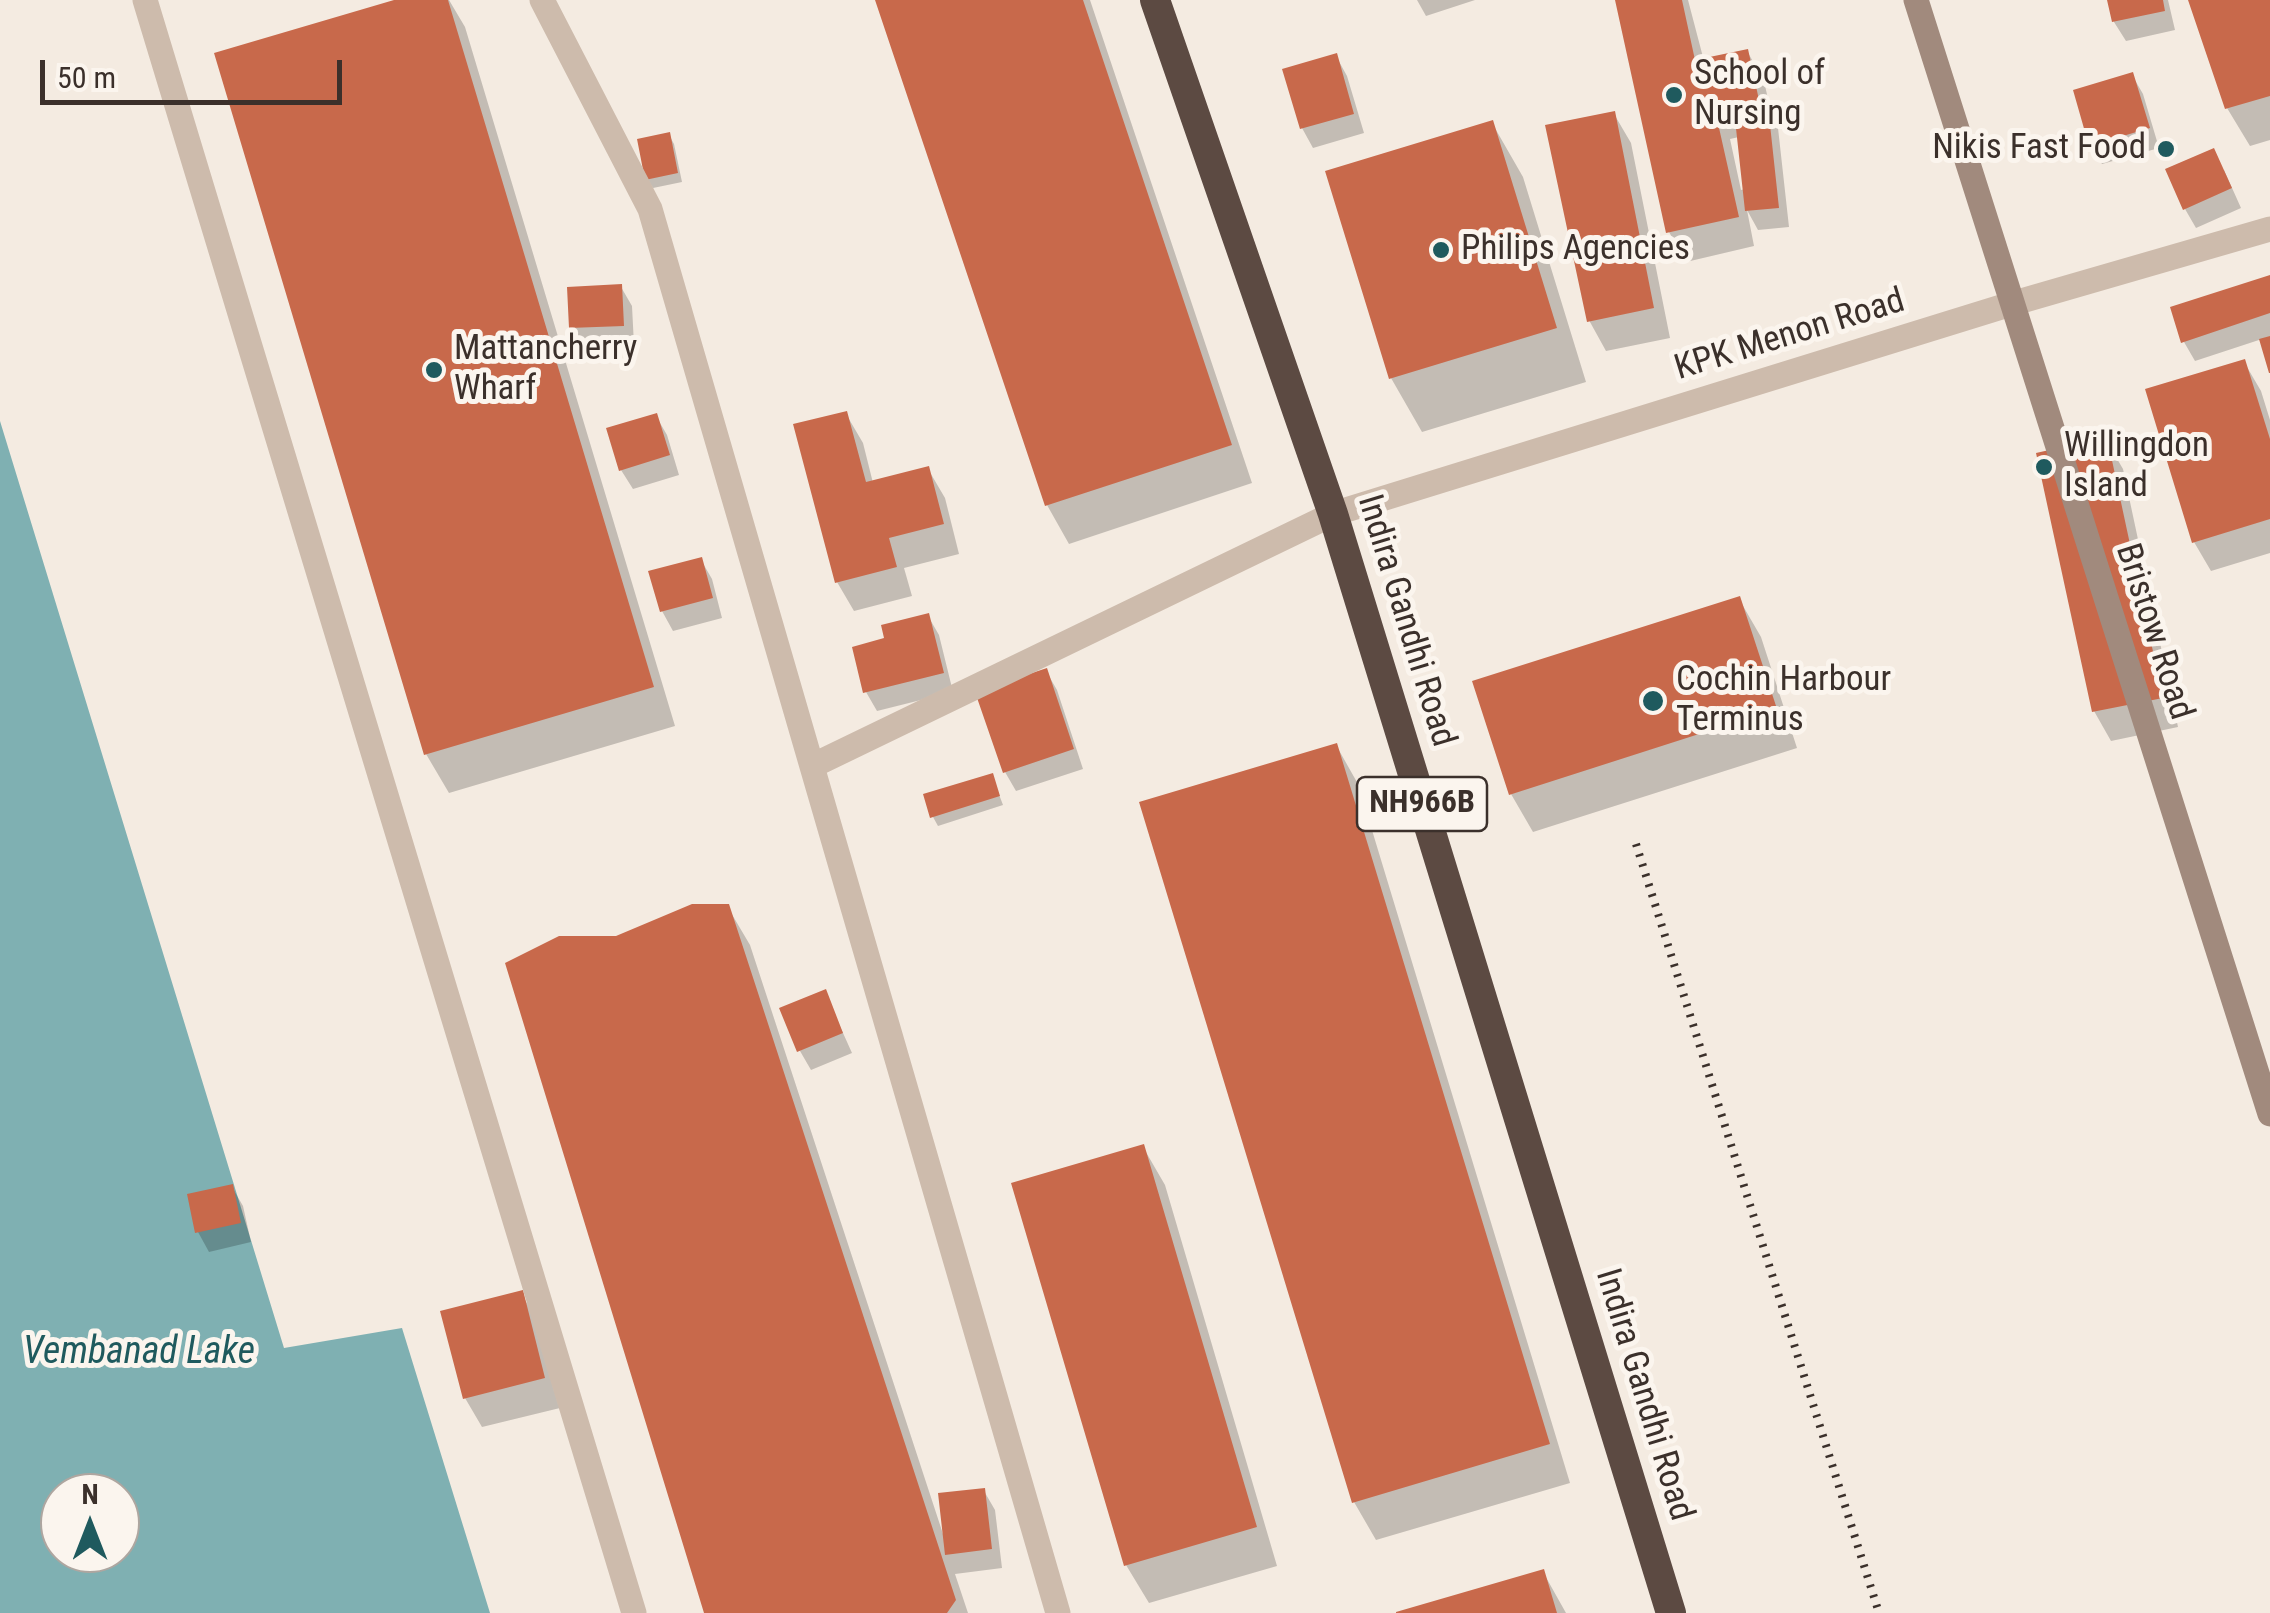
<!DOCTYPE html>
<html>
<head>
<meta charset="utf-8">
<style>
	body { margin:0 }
	#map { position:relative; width:2270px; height:1613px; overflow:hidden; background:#f4ebe1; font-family:"Roboto Condensed",sans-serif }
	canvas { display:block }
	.north { position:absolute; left:40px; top:1473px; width:100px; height:100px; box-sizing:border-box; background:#fbf5ee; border:2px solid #aea6a0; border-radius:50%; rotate:0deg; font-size:28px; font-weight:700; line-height:40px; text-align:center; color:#3b302b }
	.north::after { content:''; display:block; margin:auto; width:35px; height:45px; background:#1f5a5e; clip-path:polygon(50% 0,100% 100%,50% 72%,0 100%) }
	.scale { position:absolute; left:40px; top:60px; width:302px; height:45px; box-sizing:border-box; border:5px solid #3b302b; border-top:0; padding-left:12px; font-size:30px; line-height:35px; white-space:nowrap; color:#3b302b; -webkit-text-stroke:8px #fbf5ee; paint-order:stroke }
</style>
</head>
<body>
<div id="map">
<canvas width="2270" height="1613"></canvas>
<div class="north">N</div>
<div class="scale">50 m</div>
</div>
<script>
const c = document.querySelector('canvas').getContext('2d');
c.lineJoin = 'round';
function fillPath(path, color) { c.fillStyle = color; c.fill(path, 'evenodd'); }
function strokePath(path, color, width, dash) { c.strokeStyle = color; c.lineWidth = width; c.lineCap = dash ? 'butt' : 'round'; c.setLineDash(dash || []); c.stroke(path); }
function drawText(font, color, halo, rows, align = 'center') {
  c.font = font + ' "Roboto Condensed",sans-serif'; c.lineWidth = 10; c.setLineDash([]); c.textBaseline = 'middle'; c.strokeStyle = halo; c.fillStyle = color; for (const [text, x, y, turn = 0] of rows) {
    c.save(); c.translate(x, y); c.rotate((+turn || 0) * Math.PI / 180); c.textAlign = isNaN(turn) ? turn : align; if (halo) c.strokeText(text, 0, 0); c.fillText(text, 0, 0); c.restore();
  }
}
fillPath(new Path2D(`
	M0 421 284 1348 402 1328 490 1613H0ZM60 1493H120V1553H60Z`), '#7fb0b2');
fillPath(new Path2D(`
	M401 0H449L465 27 675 726 449 793 426 754Z
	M878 0H1090L1252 483 1069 544 1047 505Z
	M1417 0H1475L1426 16Z
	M1618 0H1688L1704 61 1747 51 1764 81 1772 117 1778 128 1789 227 1758 230 1747 210 1754 246 1686 262 1669 232ZM1739 137 1745 189 1741 190 1730 139Z
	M2110 0H2168L2175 30 2126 41 2114 22Z
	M2191 0H2270V140L2250 146 2227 108Z
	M1336 56 1347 76 1364 133 1313 148 1302 128Z
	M2132 75 2143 94 2159 148 2102 164 2091 145Z
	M1614 114 1631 143 1670 338 1606 351 1590 322 1548 127Z
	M1492 123 1523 177 1586 382 1422 432 1391 378Z
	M669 135 674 144 682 182 653 188 647 179Z
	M2224 170 2241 208 2196 228 2185 209Z
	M2270 277V367L2262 339 2195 361 2184 342Z
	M621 287 632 306 634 345 583 347 572 328Z
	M2244 362 2261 391 2270 420V553L2211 571 2194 542Z
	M846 414 863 443 873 483 928 469 945 498 959 554 904 568 912 596 854 611 837 582Z
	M656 416 667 435 679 475 633 489 621 470Z
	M2106 440 2123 469 2178 727 2111 741 2094 711Z
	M701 560 712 579 722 618 673 631 662 611Z
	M1739 599 1761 637 1797 748 1533 832 1511 794Z
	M928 616 939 635 953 692 877 711 866 692 887 640Z
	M1046 671 1057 690 1083 769 1016 791 1005 772Z
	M1336 745 1358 784 1570 1483 1376 1540 1354 1502Z
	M992 776 1003 805 938 826 933 817Z
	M727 906 750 945 943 1534 984 1491 995 1510 1002 1568 955 1574 968 1613H707L616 939Z
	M825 993 852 1053 811 1070 800 1051Z
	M1143 1147 1165 1185 1277 1566 1149 1603 1126 1565Z
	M232 1187 243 1206 251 1242 209 1252 198 1232Z
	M521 1293 538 1322 560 1408 482 1427 465 1398Z
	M1543 1572 1566 1613H1401Z`), '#0003');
fillPath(new Path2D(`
	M394 0H448L654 687 424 755 214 53Z
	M875 0H1083L1232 445 1045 506Z
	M1615 0H1682L1695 60 1748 49 1759 100 1715 110 1739 217 1666 233Z
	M2107 0H2163L2165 11 2112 22Z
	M2188 0H2270V96L2225 109Z
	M1337 53 1354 114 1300 129 1282 69Z
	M2133 72 2150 128 2089 146 2073 90Z
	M1768 106 1779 208 1745 211 1734 110Z
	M1615 111 1654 308 1587 322 1545 125Z
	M1493 120 1557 328 1389 379 1325 171Z
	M670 132 678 173 645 180 637 139Z
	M2214 148 2232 188 2183 210 2165 169Z
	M2270 275V313L2181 343 2170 307Z
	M622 284 624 326 569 328 567 287Z
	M2270 336V373H2269L2259 339Z
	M2245 359 2270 439V519L2192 543 2145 389Z
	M847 411 866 482 929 466 944 524 889 538 897 567 835 583 793 424Z
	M657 413 670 455 619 471 606 428Z
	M2107 437 2163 698 2092 712 2036 453Z
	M702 557 713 598 660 612 648 571Z
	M1740 596 1777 709 1509 795 1472 681Z
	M929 613 944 673 863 693 852 647 884 638 881 625Z
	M1047 668 1074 749 1003 773 975 692Z
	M1337 743 1550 1444 1352 1503 1139 802Z
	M993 773 1000 796 930 818 923 794Z
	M692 904H729L956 1600 947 1613H704L505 963 559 936H616Z
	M826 989 843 1033 797 1052 779 1008Z
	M1144 1144 1257 1527 1124 1566 1011 1183Z
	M233 1184 241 1223 195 1233 187 1194Z
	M523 1290 545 1378 463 1399 440 1311Z
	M985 1488 992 1549 945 1555 938 1493Z
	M1544 1569 1557 1613H1396V1612Z`), '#c8694b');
strokePath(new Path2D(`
	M145 0 634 1613
	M542 0 650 209 1058 1613
	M812 766 1333 514`), '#cdbbac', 25);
strokePath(new Path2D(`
	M1333 514 2011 304 2270 229`), '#cdbbac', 25);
strokePath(new Path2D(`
	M1916 0 2270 1114`), '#a18a7d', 25);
strokePath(new Path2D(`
	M1155 0 1333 514 1671 1613`), '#5c4a42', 30);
strokePath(new Path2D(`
	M1636 844 1879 1613`), '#3b302b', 8, [2.5, 8]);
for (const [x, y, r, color] of [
	[1674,95,10,"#1f5a5e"],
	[2166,149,10,"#1f5a5e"],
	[1441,250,10,"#1f5a5e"],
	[434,370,10,"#1f5a5e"],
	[2044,467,10,"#1f5a5e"],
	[1653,701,12,"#1f5a5e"]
]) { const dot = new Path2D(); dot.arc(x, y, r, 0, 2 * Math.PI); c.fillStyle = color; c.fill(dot); strokePath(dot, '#fbf5ee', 4); }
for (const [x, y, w] of [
	[1422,804,130]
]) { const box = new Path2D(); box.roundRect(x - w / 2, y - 27, w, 54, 8); c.fillStyle = '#fbf5ee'; c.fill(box); strokePath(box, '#3b302b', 2.5); }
drawText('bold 32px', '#3b302b', null, [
	["NH966B",1422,804]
]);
drawText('35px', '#3b302b', '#fbf5ee', [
	["School of",1694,75],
	["Nursing",1694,115],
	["Nikis Fast Food",2146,149,"right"],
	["Philips Agencies",1461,250],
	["Mattancherry",454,350],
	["Wharf",454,390],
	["Willingdon",2064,447],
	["Island",2064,487],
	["Cochin Harbour",1676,681],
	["Terminus",1676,721]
], 'left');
drawText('35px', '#3b302b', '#fbf5ee', [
	["KPK Menon Road",1790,336,-17],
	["Indira Gandhi Road",1405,621,73],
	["Bristow Road",2153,632,72],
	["Indira Gandhi Road",1643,1395,73]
]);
drawText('italic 38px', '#1f5a5e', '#fbf5ee', [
	["Vembanad Lake",139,1353]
]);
</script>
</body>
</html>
